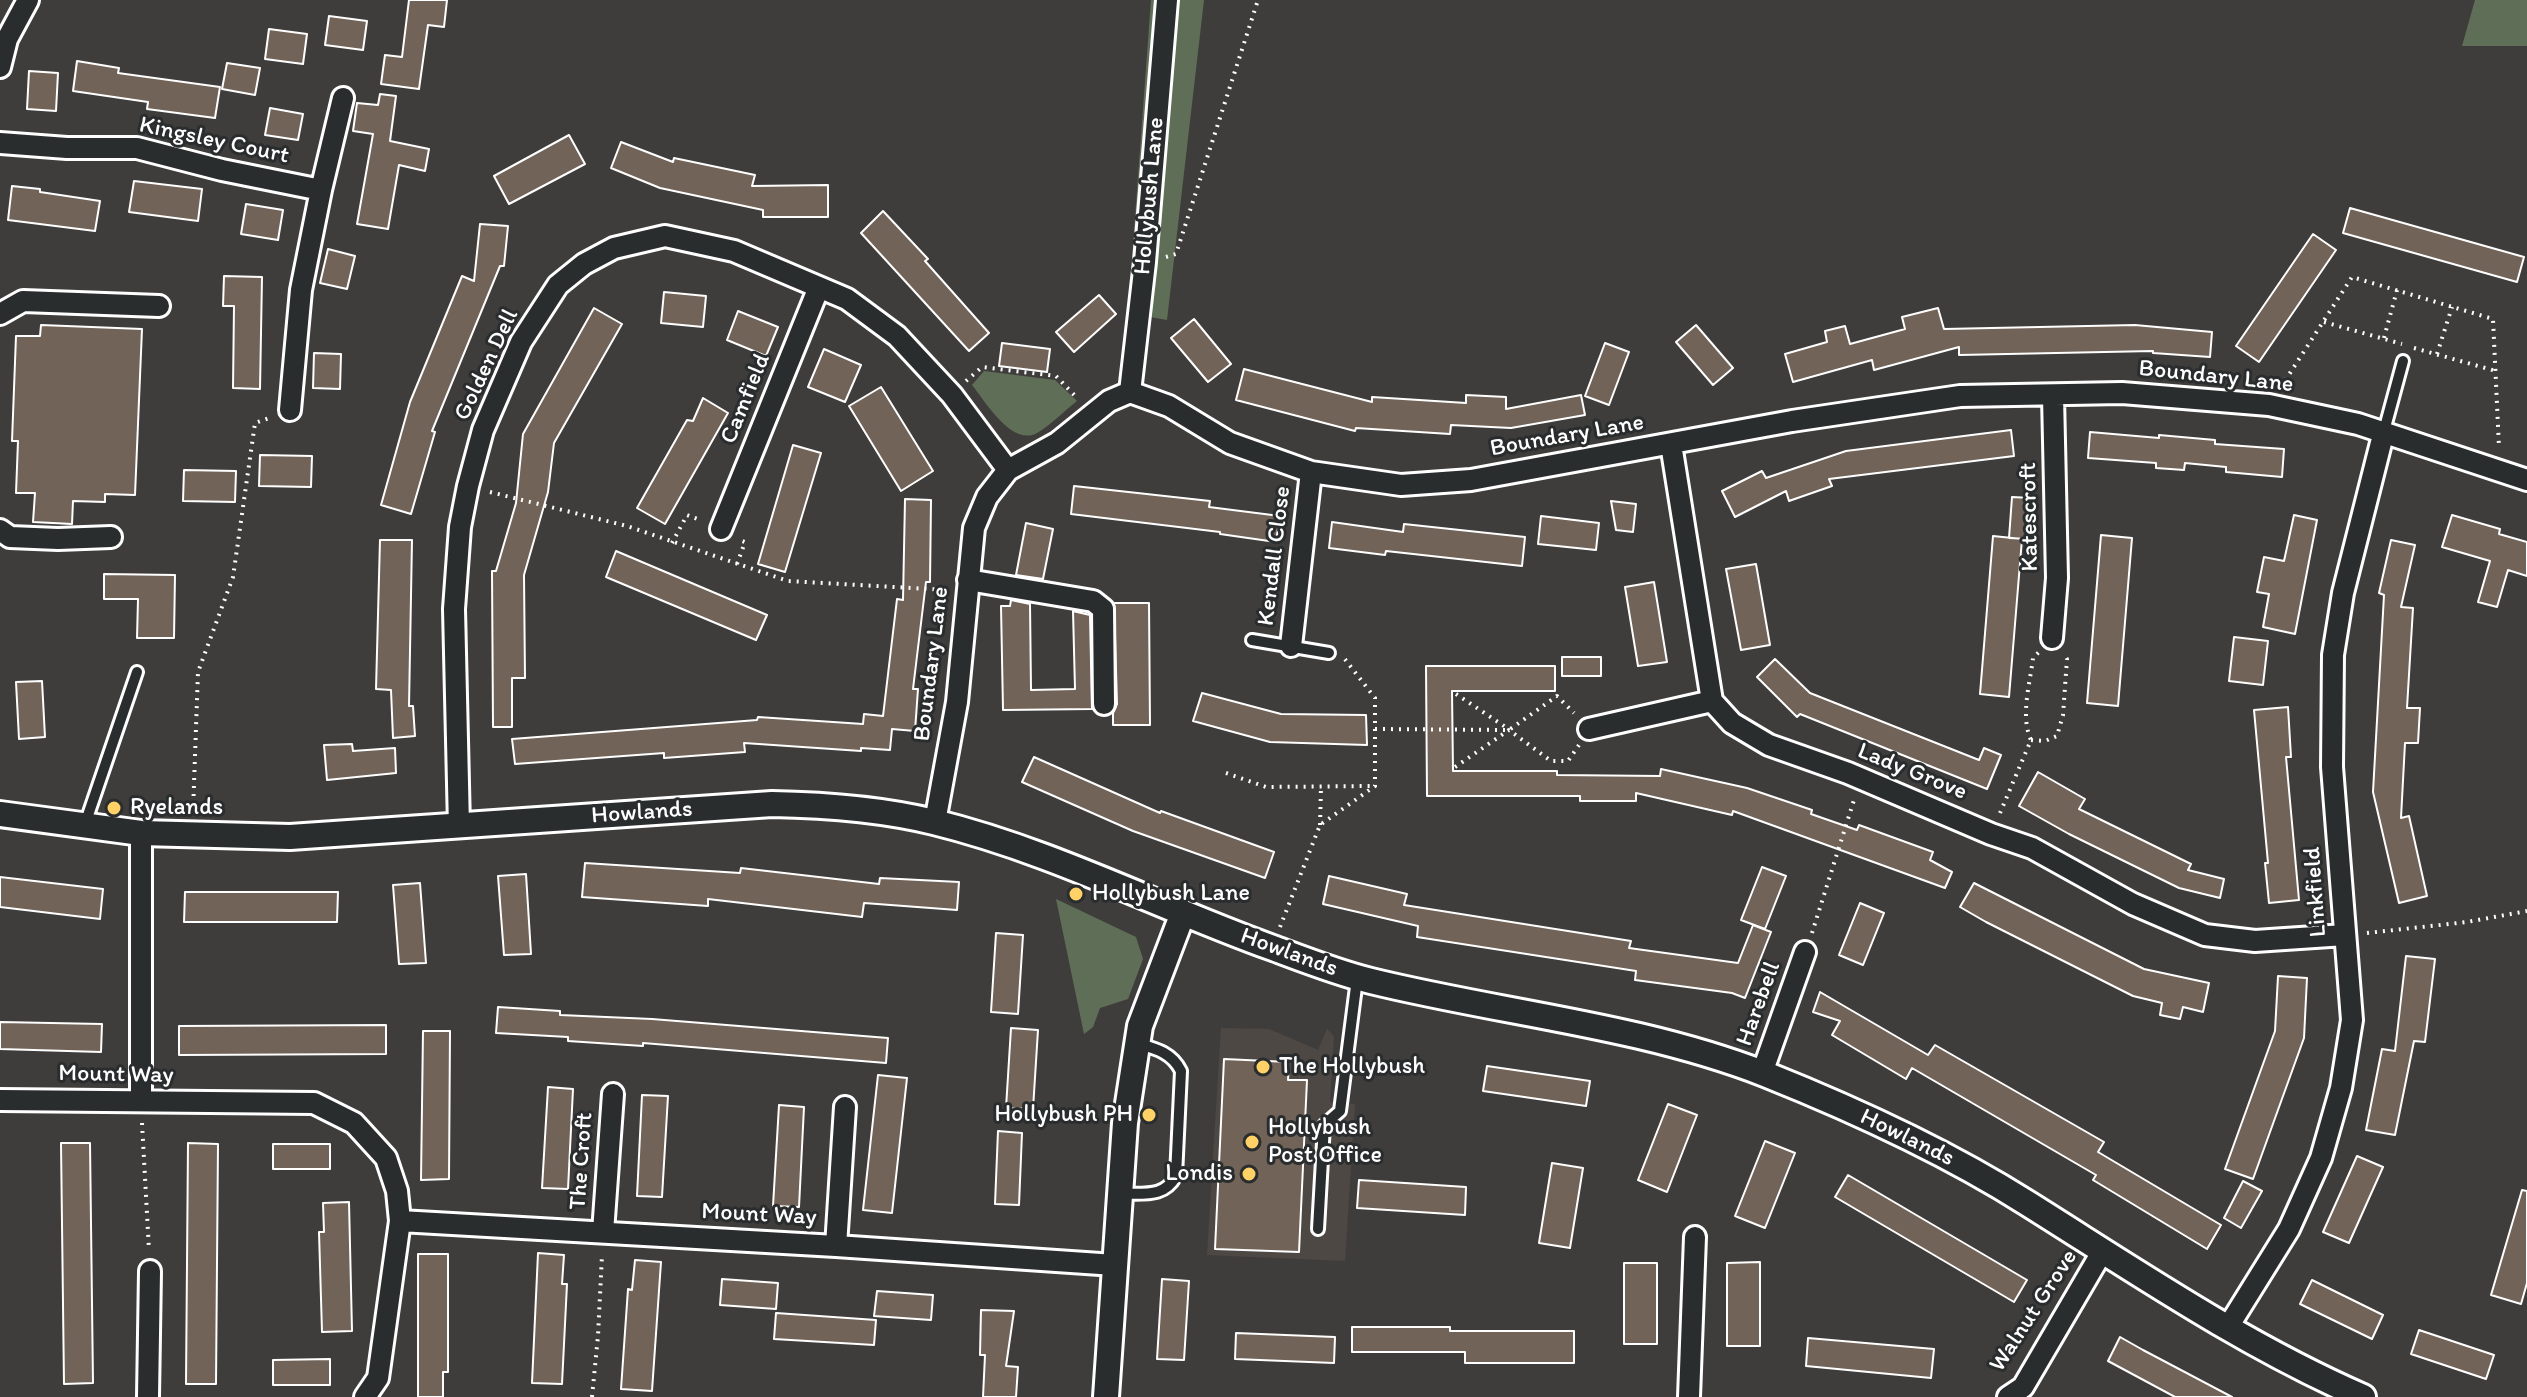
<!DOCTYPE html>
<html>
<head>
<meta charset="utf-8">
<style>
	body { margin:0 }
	canvas { display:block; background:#3f3d3b }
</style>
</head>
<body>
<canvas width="2527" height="1397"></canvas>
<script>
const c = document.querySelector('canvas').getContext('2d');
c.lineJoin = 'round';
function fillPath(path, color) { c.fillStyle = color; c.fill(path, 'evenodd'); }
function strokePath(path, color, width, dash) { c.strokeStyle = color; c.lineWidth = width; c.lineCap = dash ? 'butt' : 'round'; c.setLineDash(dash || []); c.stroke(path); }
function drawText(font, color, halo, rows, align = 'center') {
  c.font = font + ' Itim,sans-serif'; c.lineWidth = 6; c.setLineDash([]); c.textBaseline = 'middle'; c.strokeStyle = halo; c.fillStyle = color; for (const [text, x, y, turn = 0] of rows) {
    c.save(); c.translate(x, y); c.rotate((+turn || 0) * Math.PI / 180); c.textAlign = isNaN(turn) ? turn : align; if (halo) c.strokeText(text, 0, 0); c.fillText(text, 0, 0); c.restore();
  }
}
fillPath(new Path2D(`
	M1221 1028 1269 1029 1318 1050 1327 1029 1334 1036 1330 1102 1355 1104 1345 1261 1207 1255Z`), '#4e4844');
fillPath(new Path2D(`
	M1151 0H1204L1167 320 1128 313Z
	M2475 0H2527V46H2462Z
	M984 371 1055 380 1077 401C1064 411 1051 425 1037 433 1012 447 985 401 972 385Z
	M1056 899 1136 937 1143 959 1128 999 1100 1008 1093 1027 1084 1034Z`), '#5f6e56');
const building = new Path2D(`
	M409 0H447L444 27 428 25 419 89 381 84 385 55 402 57Z
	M329 16 367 21 363 50 325 45Z
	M269 29 307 34 303 64 265 59Z
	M77 61 119 68 118 73 220 87 215 118 147 109 148 102 73 91Z
	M227 63 260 68 255 95 222 89Z
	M29 71 58 73 56 111 27 109Z
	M380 94 396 96 390 141 429 149 425 171 399 165 388 229 357 224 373 134 353 131 357 103 378 105Z
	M270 108 303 114 298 140 265 135Z
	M569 135 585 164 509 204 494 176Z
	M621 142 673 162 674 158 755 175 752 186 828 185V217H763V210L660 188 611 168Z
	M134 181 202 189 198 221 129 212Z
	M12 186 40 189V192L100 201 95 231 8 220Z
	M246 204 283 210 278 240 241 234Z
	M2350 208 2524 257 2517 282 2343 233Z
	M883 211 928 259 925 261 989 333 969 351 861 233Z
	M480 224 508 226 504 266H500L432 431 435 432 411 514 381 505 410 402 462 276 474 281Z
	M2313 234 2336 250 2259 362 2236 346Z
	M328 249 355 256 347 289 320 283Z
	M224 276 262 277 260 389 233 388 234 306H223Z
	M664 292 706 296 703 327 661 323Z
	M1099 295 1116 314 1074 352 1056 332Z
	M594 308 622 324 554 443 548 492 524 575 525 678H512V727H493L492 571H496L516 503 523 434Z
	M1938 308 1944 329 2135 325 2212 332 2210 357 2153 353V351L1959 355V347L1874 370 1872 360 1793 382 1785 354 1827 342 1825 331 1845 326 1850 344 1905 329 1902 317Z
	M738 311 778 327 766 356 727 340Z
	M1194 319 1231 364 1208 382 1171 338Z
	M41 325 142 329 135 495 105 494V502L73 501 72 524 33 522 35 493H16L18 441H12L16 336H40Z
	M1696 325 1733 368 1713 385 1676 342Z
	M1002 343 1050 349 1047 372 999 366Z
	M1605 343 1629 352 1609 405 1585 396Z
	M824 349 861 365 845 402 808 387Z
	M314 353 341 354 340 389 313 388Z
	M1244 369 1372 402V397L1466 403V395L1506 397V409L1581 395 1585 415 1511 428 1451 425 1450 434 1356 428 1355 431 1236 400Z
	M881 387 933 471 901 491 849 406Z
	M703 398 728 413 665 524 637 508 687 420 693 421Z
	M2011 430 2014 456 1829 479 1832 486 1789 501 1786 491 1735 517 1722 491 1762 471 1766 478 1846 451Z
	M2090 432 2159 438V435L2215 440V444L2284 449 2282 477 2226 472V467L2185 463 2184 470 2156 468V463L2088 458Z
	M793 445 821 453 785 572 758 564Z
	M260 455 312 456 311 487 259 486Z
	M184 470 236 471 235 502 183 501Z
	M1074 486 1210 501 1209 507 1280 516 1276 542 1220 534V532L1071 514Z
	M2012 497 2031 498 2028 539 2009 538Z
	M905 499 931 500 930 582H926L913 689H918L915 731 892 729 890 750 861 748V751L744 743 745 752 664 758V753L515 764 512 739 757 720 758 717 863 724 864 714 883 716 897 599 903 600Z
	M1611 501 1636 504 1633 532 1616 530Z
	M2294 515 2317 520 2295 634 2263 627 2269 594 2257 592 2264 557 2284 561Z
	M2452 515 2500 529 2499 534 2527 542V576L2508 570 2497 607 2478 602 2490 561 2442 547Z
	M1541 516 1599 523 1596 550 1538 544Z
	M1332 522 1403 532 1404 524 1525 537 1522 566 1386 551 1385 555 1329 548Z
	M1026 523 1053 529 1043 579 1016 575Z
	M2101 535 2132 538 2118 706 2087 703Z
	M1993 536 2022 539 2009 697 1980 694Z
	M380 540H412L409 706H413L415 736 393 738 391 690 376 689Z
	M2391 540 2415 545 2401 607 2413 608 2407 708H2420L2418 743H2405L2401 818 2409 816 2427 896 2399 903 2373 792 2384 595 2379 593Z
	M616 551 767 615 756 640 606 577Z
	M1756 564 1770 645 1741 650 1726 569Z
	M104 574 175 575 174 638H137L138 599H104Z
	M1654 582 1667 662 1638 666 1625 587Z
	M1011 600 1030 604 1031 690 1075 689 1073 611 1090 615 1092 709 1003 710 1001 606H1010Z
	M1114 603H1149L1150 725H1113V713L1117 704Z
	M2234 637 2268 641 2263 685 2229 681Z
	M1562 657H1601V676H1562Z
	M1775 659 1810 693 1979 760 1984 748 2001 755 1987 789 1800 714 1797 717 1757 677Z
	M1426 666H1555V691H1452L1453 771H1557V775L1660 776 1661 769 1747 788 1812 810 1811 814 1857 830 1859 825 1933 852 1930 860 1952 872 1945 888 1733 811 1732 815 1636 793V801H1580V796H1427Z
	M42 681 45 737 19 739 16 682Z
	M1202 693 1281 714 1366 715 1367 745 1270 742 1193 721Z
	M2288 707 2291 757H2286L2299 900 2269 903 2265 863H2268L2254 710Z
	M352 744 353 751 395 748 396 773 327 780 324 745Z
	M1034 757 1160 813 1161 811 1274 852 1265 878 1133 831 1022 782Z
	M2038 772 2085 799 2079 809 2191 864 2188 870 2224 879 2220 898 2179 888 2069 834 2019 806Z
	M585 863 740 873 741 868 879 884 880 878 959 882 957 910 864 903 862 917 708 899V906L582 897Z
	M1762 867 1786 876 1765 929 1741 920Z
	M526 874 531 954 504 955 498 876Z
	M1329 876 1407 894 1404 905 1631 941 1629 948 1738 963 1753 925 1771 932 1745 998 1732 993 1635 980 1636 971 1417 937 1418 926 1323 904Z
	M0 877 103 889 100 919 0 907Z
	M420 883 426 963 399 964 393 885Z
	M1974 883 2144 969 2209 983 2203 1012 2183 1007 2180 1019 2160 1015 2162 1003 2133 996 1986 922 1960 907Z
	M185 892H338L337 922H184Z
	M1860 903 1884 913 1863 965 1839 955Z
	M996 933 1023 935 1018 1014 991 1012Z
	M2406 956 2435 959 2425 1042 2414 1041 2395 1135 2366 1130 2382 1049 2395 1051Z
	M2278 976 2307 978 2304 1038 2253 1179 2225 1169 2275 1031Z
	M1820 992 1928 1055 1935 1045 2104 1142 2098 1152 2221 1225 2207 1249 2093 1180 2096 1175 1912 1068 1906 1079 1832 1035 1840 1021 1813 1012Z
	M498 1007 560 1011V1015L652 1019 888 1038 886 1063 643 1043V1046L568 1041V1037L496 1033Z
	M0 1022 102 1024 101 1052 0 1049Z
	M386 1025V1054L179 1055V1026Z
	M1011 1028 1038 1030 1033 1109 1006 1108Z
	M423 1031H450L449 1179 421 1180Z
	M1224 1059 1289 1062 1288 1080H1307L1299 1252 1215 1249Z
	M1487 1066 1590 1081 1586 1106 1483 1091Z
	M878 1075 907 1078 892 1213 863 1210Z
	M548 1087 573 1089 568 1189 542 1188Z
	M642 1095 668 1096 662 1197 637 1196Z
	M1668 1104 1697 1115 1667 1192 1638 1180Z
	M779 1105 804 1107 799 1207 773 1206Z
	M998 1131 1022 1133 1019 1205 995 1204Z
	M1765 1141 1795 1153 1765 1228 1735 1216Z
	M61 1143H90L93 1383 64 1384Z
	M188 1143 218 1144 216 1384H186Z
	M273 1144H330V1169H273Z
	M2357 1156 2383 1167 2349 1243 2323 1232Z
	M1552 1163 1583 1168 1570 1248 1539 1243Z
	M1848 1175 2027 1280 2014 1302 1835 1197Z
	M1359 1180 1466 1187 1465 1215 1357 1208Z
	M2243 1181 2262 1191 2241 1228 2224 1218Z
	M2522 1190 2527 1191V1283L2521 1304 2491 1295Z
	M349 1202 352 1331 322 1332 319 1232H324L323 1203Z
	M538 1253 564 1255 562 1284H567L562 1384 532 1383Z
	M418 1254H448V1372H443V1397H418Z
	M635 1260 661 1262 652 1391 621 1389 628 1289 632 1290Z
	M1760 1262V1346H1727V1263Z
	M1624 1263H1657V1344H1624Z
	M722 1279 778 1283 776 1309 720 1305Z
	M1162 1279 1189 1281 1184 1360 1157 1359Z
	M2312 1280 2383 1315 2372 1339 2300 1304Z
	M877 1291 933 1295 931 1320 874 1316Z
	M981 1310 1014 1311 1006 1366 1018 1367 1016 1397H983L985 1355H980Z
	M776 1313 876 1320 874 1345 774 1339Z
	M1352 1327H1450V1331H1574V1363H1465V1352H1352Z
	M2419 1330 2494 1355 2486 1379 2411 1354Z
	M1236 1333 1335 1337 1334 1363 1235 1359Z
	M2120 1337 2143 1350 2232 1397H2175L2108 1361Z
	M1808 1338 1934 1349 1931 1378 1806 1366Z
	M330 1359V1385H273V1360Z`);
fillPath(building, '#716358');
strokePath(building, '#fff', 2);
const service = new Path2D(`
	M2384 431 2403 361
	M1252 640 1329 653
	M85 824 137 672
	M1122 1194C1144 1193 1164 1198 1176 1176L1181 1071C1172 1053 1157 1049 1139 1044
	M1318 1229 1324 1125 1340 1111 1357 979`);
const minor = new Path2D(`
	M0 67 7 39 28 0
	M0 143 67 148H137L222 170 321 190
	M0 314 23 301 159 306
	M1130 392 1145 262 1167 0
	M290 410 301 290 321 190 343 98
	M1671 444 1712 701 1732 723 1769 745 1848 773 1991 834 2032 848 2133 904 2205 935 2255 941 2345 935
	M721 529 819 287
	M0 530 10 537 58 539 111 537
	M968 580 1093 601 1103 609 1104 704
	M2052 638 2057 578 2053 396
	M1291 646 1311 472
	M1589 729 1712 701
	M935 822 957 702 974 528 987 497 1008 470 1057 443 1109 401 1130 392 1169 406 1230 443 1311 472 1401 485 1471 480 1792 421 1960 396 2122 393 2269 405 2358 424 2527 480
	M459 827 454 609 460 527 468 486 483 430 521 342 558 285 584 264 614 248 665 236 734 251 847 299 897 336 952 395 1008 470
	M141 833V1101
	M1762 1073 1805 952
	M0 1100 314 1103 354 1123 386 1158 397 1191 400 1221 378 1378 365 1397
	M400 1221 836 1246 1115 1265
	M603 1232 613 1094
	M836 1246 845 1107
	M2228 1327 2289 1229 2321 1158 2341 1088 2352 1020 2332 767 2333 655 2343 593 2384 431
	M148 1397 150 1271
	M1689 1397 1695 1237
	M2008 1397 2023 1387 2102 1252`);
const tertiary = new Path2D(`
	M0 814 141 833 290 837 772 804C826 805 881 809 934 822 1052 851 1159 907 1273 948 1305 960 1338 973 1371 981 1501 1013 1639 1025 1765 1074 1855 1110 1945 1151 2027 1203 2137 1272 2244 1345 2363 1397
	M1106 1397 1125 1123 1140 1026 1183 913`);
strokePath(service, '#fff', 16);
strokePath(minor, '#fff', 26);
strokePath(tertiary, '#fff', 30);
strokePath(new Path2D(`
	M1166 257 1176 254 1258 0
	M2324 322 2402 344
	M2384 338 2397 290
	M2414 348 2496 371
	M2437 354 2452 307
	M966 381 982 367 1056 376 1077 398
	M2281 387 2352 277 2493 319 2499 447
	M490 492 627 526 788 581 947 590
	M672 543 687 515 700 520
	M737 564 745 542 740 540
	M1456 694 1507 728
	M1375 729 1509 730 1557 696 1574 713
	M2031 740 2045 741 2057 736 2063 715 2067 659 2065 656
	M1455 767 1509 730 1551 761H1568L1579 745
	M1226 773 1266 787 1372 786
	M193 812 198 672 233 577 255 423 272 417
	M2000 813 2031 740C2020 716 2030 684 2033 658L2039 652
	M1320 825 1321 787
	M1280 927 1320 825 1375 786V698L1344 658
	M1812 933 1854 800
	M2367 933 2467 922 2527 911
	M142 1123 149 1250
	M592 1397 598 1336 602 1255`), '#fff', 4, [2, 6]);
strokePath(service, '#2a2d2e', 10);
strokePath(minor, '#2a2d2e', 20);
strokePath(tertiary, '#2a2d2e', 24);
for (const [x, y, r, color] of [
	[114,808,8,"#ffd166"],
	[1076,894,8,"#ffd166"],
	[1263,1067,8,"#ffd166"],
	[1149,1115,8,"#ffd166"],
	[1252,1142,8,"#ffd166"],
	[1249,1174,8,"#ffd166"]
]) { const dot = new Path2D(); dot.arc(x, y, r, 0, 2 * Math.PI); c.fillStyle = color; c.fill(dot); strokePath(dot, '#2a2d2e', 3); }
drawText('24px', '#fff', '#2a2d2e', [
	["Kingsley Court",214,141,12],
	["Hollybush Lane",1150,196,-85],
	["Golden Dell",487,365,-65],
	["Boundary Lane",2216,377,6],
	["Camfield",746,399,-68],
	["Boundary Lane",1567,436,-10],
	["Katescroft",2030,517,-91],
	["Kendall Close",1275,556,-83],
	["Boundary Lane",932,664,-83],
	["Lady Grove",1912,772,22],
	["Howlands",642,813,-4],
	["Linkfield",2316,892,-94],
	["Howlands",1289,953,20],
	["Harebell",1759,1004,-70],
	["Mount Way",116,1075,1],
	["Howlands",1907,1138,26],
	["The Croft",582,1161,-86],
	["Mount Way",759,1215,3],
	["Walnut Grove",2034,1311,-57]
]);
drawText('24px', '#fff', '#2a2d2e', [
	["Ryelands",130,808],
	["Hollybush Lane",1092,894],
	["The Hollybush",1279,1067],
	["Hollybush PH",1133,1115,"right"],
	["Hollybush",1268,1128],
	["Post Office",1268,1156],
	["Londis",1233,1174,"right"]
], 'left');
</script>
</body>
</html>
